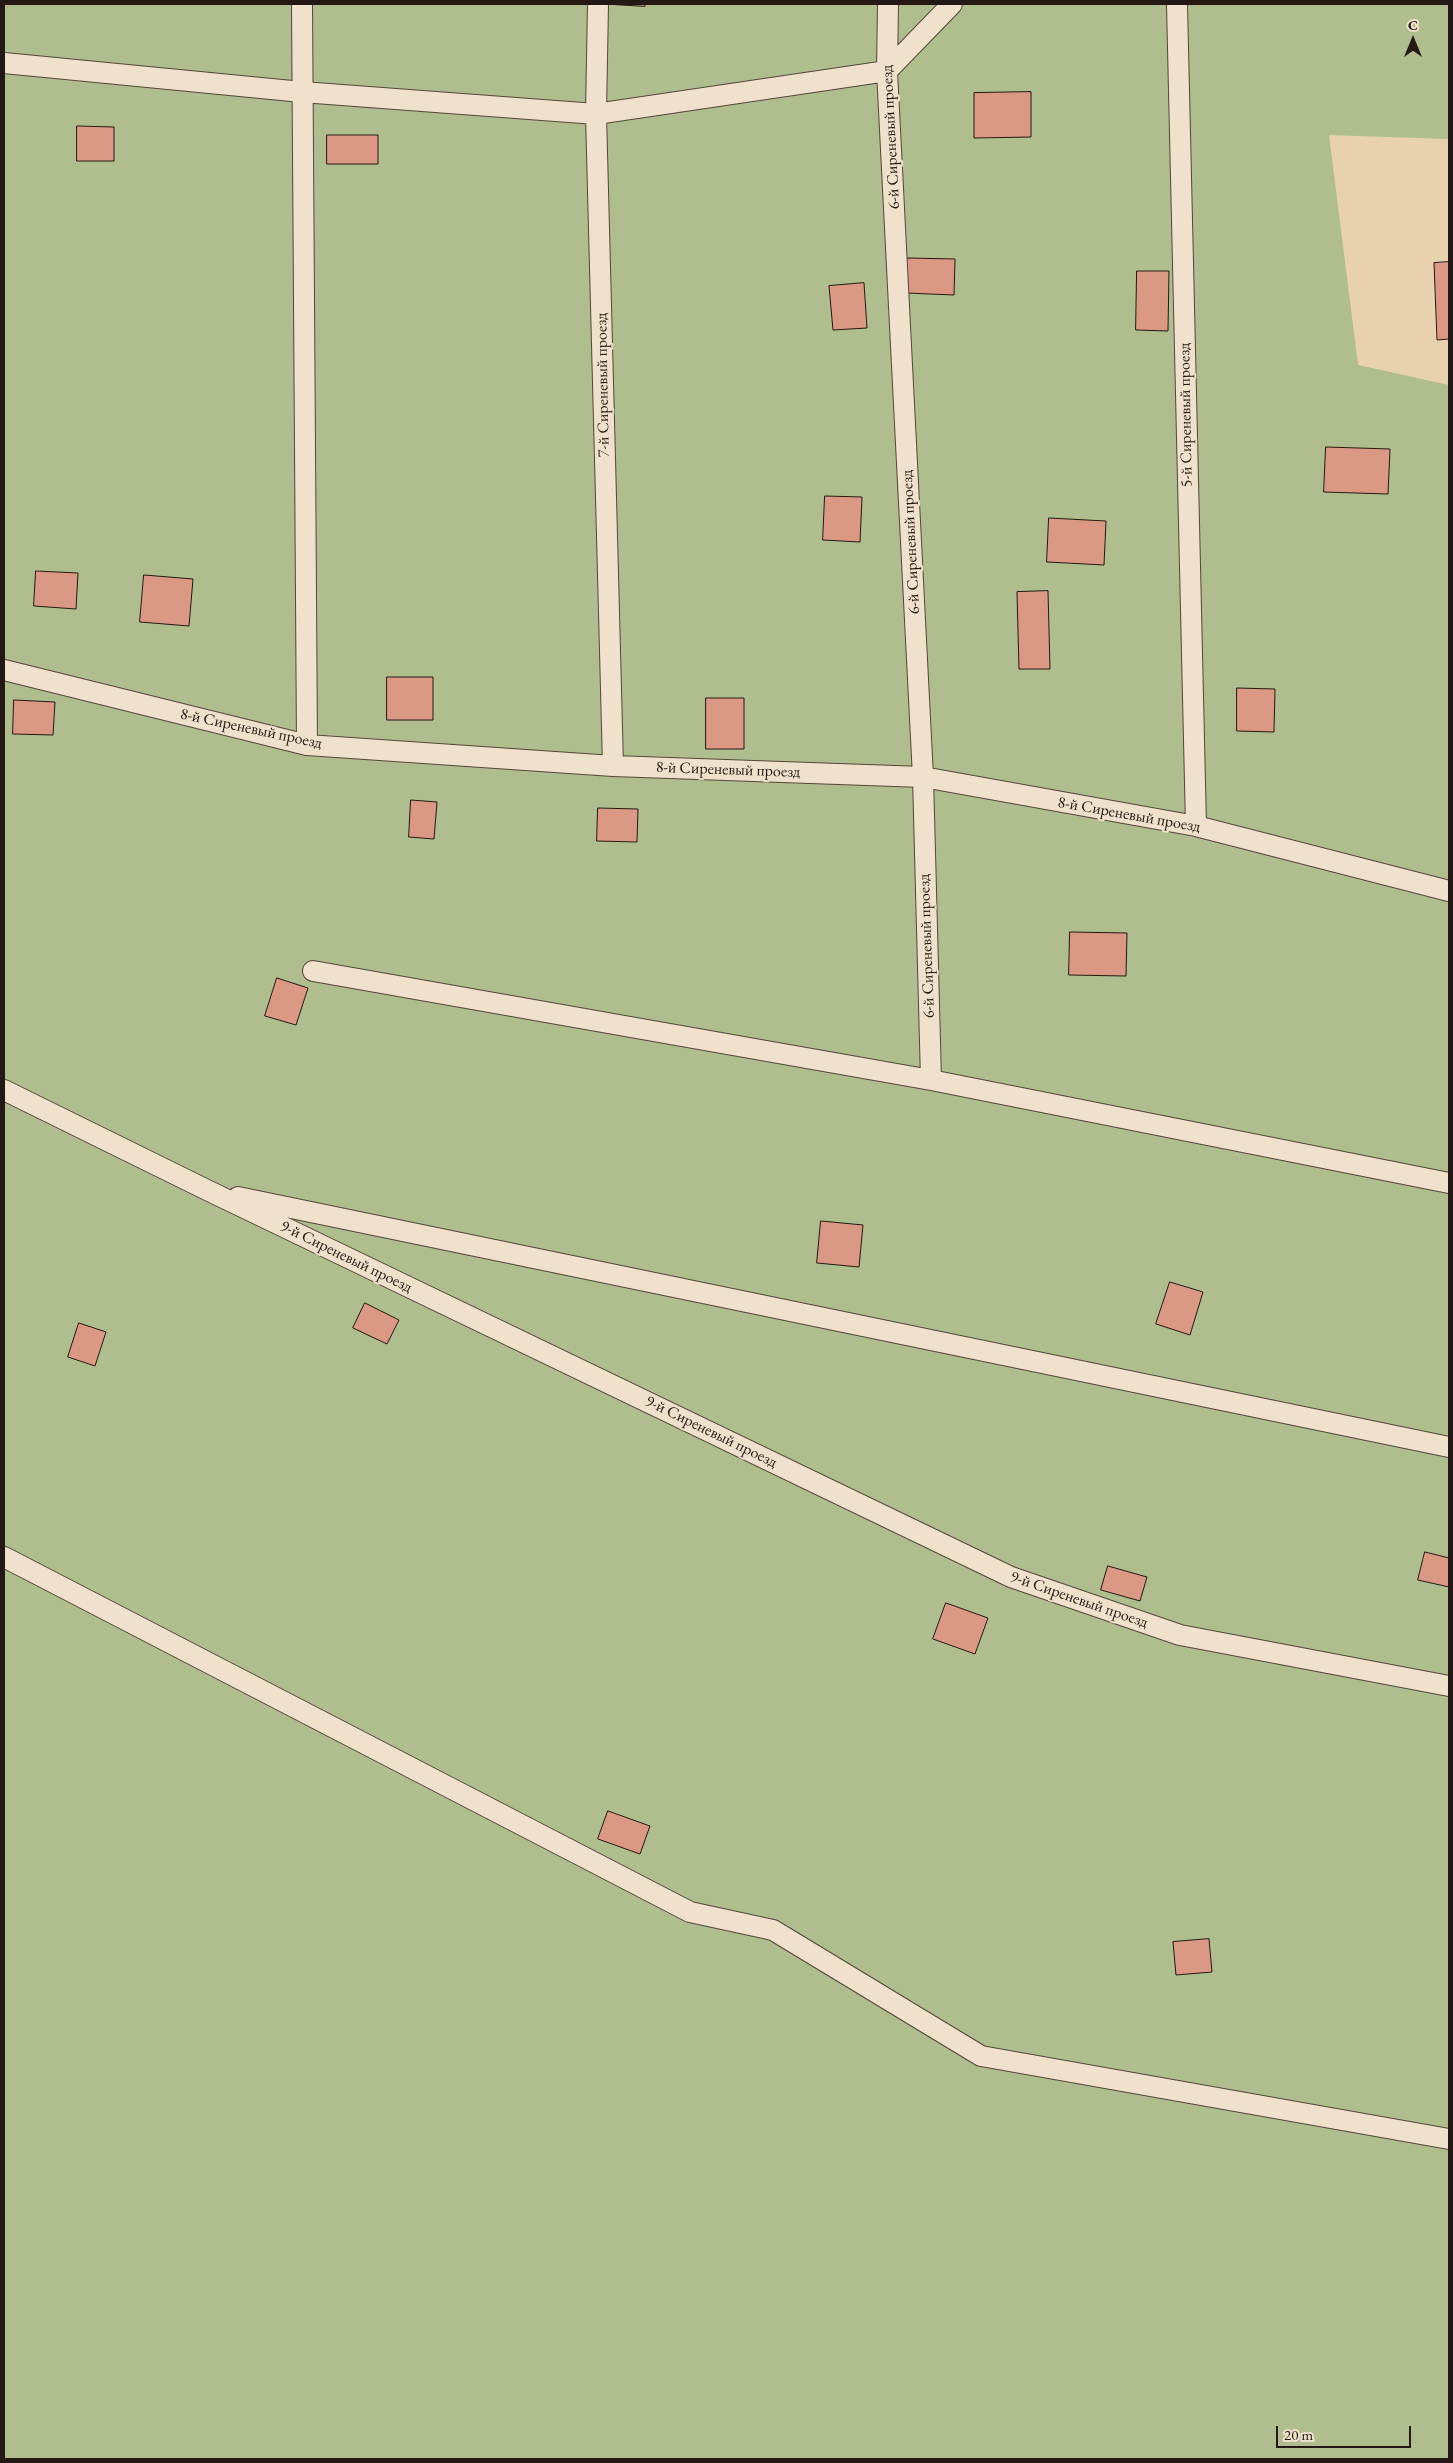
<!DOCTYPE html>
<html>
<head>
<meta charset="utf-8">
<style>
	body { margin:0 }
	#map { position:relative; width:1453px; height:2463px; overflow:hidden; background:#e7d1af; font-family:"EB Garamond",serif }
	canvas { display:block }
	.frame { position:absolute; inset:0; border:5px solid #241814; pointer-events:none }
	.north { position:absolute; left:1388px; top:15px; width:50px; height:50px; -webkit-text-stroke:4px #efe1cb; paint-order:stroke; rotate:0deg; font-size:14px; font-weight:700; line-height:20px; text-align:center; color:#241814 }
	.north::after { content:''; display:block; margin:auto; width:18px; height:22px; background:#241814; clip-path:polygon(50% 0,100% 100%,50% 72%,0 100%) }
	.scale { position:absolute; left:1276px; top:2426px; width:135px; height:22px; box-sizing:border-box; border:2px solid #241814; border-top:0; padding-left:6px; font-size:15px; line-height:18px; white-space:nowrap; color:#241814; -webkit-text-stroke:4px #efe1cb; paint-order:stroke }
</style>
</head>
<body>
<div id="map">
<canvas width="1453" height="2463"></canvas>
<div class="frame"></div>
<div class="north">С</div>
<div class="scale">20 m</div>
</div>
<script>
const c = document.querySelector('canvas').getContext('2d');
c.lineJoin = 'round';
function fillPath(path, color) { c.fillStyle = color; c.fill(path, 'evenodd'); }
function strokePath(path, color, width, dash) { c.strokeStyle = color; c.lineWidth = width; c.lineCap = dash ? 'butt' : 'round'; c.setLineDash(dash || []); c.stroke(path); }
function drawText(font, color, halo, rows, align = 'center') {
  c.font = font + ' "EB Garamond",serif'; c.lineWidth = 4; c.setLineDash([]); c.textBaseline = 'middle'; c.strokeStyle = halo; c.fillStyle = color; for (const [text, x, y, turn = 0] of rows) {
    c.save(); c.translate(x, y); c.rotate((+turn || 0) * Math.PI / 180); c.textAlign = isNaN(turn) ? turn : align; if (halo) c.strokeText(text, 0, 0); c.fillText(text, 0, 0); c.restore();
  }
}
fillPath(new Path2D(`
	M4 4H1449V139L1329 135 1358 365 1449 385V2459H4Z`), '#afbd8f');
const building = new Path2D(`
	M605 4H645V6Z
	M1031 92V137L974 138V93Z
	M77 126 114 127V161H77Z
	M327 135H378V164H327Z
	M907 258 955 259 954 295 906 293Z
	M1449 262V339L1437 340 1434 263Z
	M1137 271H1169L1168 331 1136 330Z
	M864 283 867 328 833 330 829 286Z
	M1326 447 1390 449 1388 494 1324 492Z
	M825 496 862 497 860 542 823 540Z
	M1049 518 1106 521 1104 565 1047 562Z
	M36 571 78 573 76 609 34 606Z
	M144 575 193 579 189 626 140 622Z
	M1048 591 1050 669H1019L1017 592Z
	M387 677H433V720H387Z
	M1237 688 1275 689 1274 732 1237 731Z
	M706 698H744V749H706Z
	M14 700 55 702 53 735 13 734Z
	M411 800 437 802 434 839 409 837Z
	M598 808 638 809 637 842 597 841Z
	M1070 932 1127 933 1126 976 1069 975Z
	M277 978 308 988 296 1025 265 1016Z
	M821 1221 863 1225 859 1267 817 1263Z
	M1170 1282 1203 1292 1190 1335 1156 1324Z
	M365 1303 399 1320 387 1344 353 1328Z
	M79 1323 106 1332 95 1366 68 1357Z
	M1425 1552 1449 1558V1587L1418 1580Z
	M1108 1566 1147 1577 1140 1601 1101 1590Z
	M946 1603 988 1618 975 1654 933 1639Z
	M608 1811 650 1826 640 1854 598 1839Z
	M1209 1939 1212 1972 1176 1975 1173 1942Z`);
fillPath(building, '#db9985');
strokePath(building, '#241814', 1);
const lane = new Path2D(`
	M302 4 307 745
	M598 4 596 114 613 766
	M888 4 887 71 923 777 931 1080
	M1177 4 1196 826
	M4 63 302 92 596 114 887 71 952 4
	M4 670 307 745 613 766 923 777 1196 826 1449 891
	M313 971 931 1080 1449 1183
	M4 1090 207 1190 1011 1577 1180 1635 1449 1686
	M238 1197 1449 1447
	M4 1557 690 1912 773 1930 981 2056 1449 2139`);
strokePath(lane, '#55463b', 22);
strokePath(lane, '#efe1cb', 20);
drawText('16px', '#241814', '#efe1cb', [
	["6-й Сиреневый проезд",891,137,-93],
	["7-й Сиреневый проезд",603,385,-91],
	["5-й Сиреневый проезд",1186,415,-91],
	["6-й Сиреневый проезд",911,542,-93],
	["8-й Сиреневый проезд",251,729,12],
	["8-й Сиреневый проезд",728,770,2],
	["8-й Сиреневый проезд",1129,815,10],
	["6-й Сиреневый проезд",927,946,-92],
	["9-й Сиреневый проезд",346,1257,26],
	["9-й Сиреневый проезд",711,1432,26],
	["9-й Сиреневый проезд",1079,1600,19]
]);
</script>
</body>
</html>
